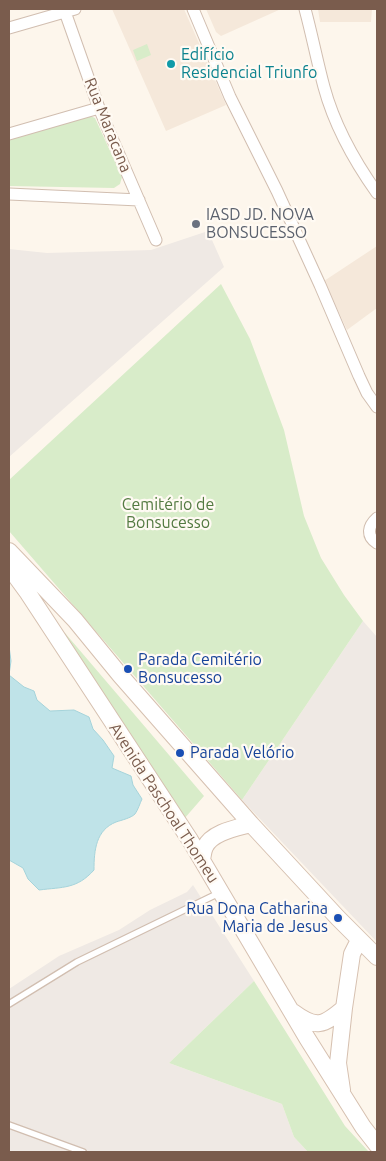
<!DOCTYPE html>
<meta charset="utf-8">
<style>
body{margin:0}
#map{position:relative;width:386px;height:1161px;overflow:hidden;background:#fdf6ec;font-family:Ubuntu,sans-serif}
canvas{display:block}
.frame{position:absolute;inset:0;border:10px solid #7a5c4d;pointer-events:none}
</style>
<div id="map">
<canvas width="386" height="1161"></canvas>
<div class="frame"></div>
</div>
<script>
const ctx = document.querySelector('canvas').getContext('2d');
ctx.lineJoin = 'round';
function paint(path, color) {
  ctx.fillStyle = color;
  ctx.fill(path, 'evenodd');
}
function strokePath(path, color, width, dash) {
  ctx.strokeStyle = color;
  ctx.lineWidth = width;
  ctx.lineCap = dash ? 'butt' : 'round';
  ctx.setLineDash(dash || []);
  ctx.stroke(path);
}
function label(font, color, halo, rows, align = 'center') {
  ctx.font = font + ' Ubuntu,sans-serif';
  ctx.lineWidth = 4.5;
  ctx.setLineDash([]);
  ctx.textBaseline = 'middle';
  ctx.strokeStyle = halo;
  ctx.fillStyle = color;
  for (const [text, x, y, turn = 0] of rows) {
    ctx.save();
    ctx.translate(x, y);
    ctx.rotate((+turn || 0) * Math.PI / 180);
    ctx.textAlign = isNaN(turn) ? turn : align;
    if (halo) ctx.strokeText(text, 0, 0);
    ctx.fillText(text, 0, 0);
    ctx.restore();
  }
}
paint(new Path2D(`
 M112,9H184L226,105L166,131Z
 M206,9H281L221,36L216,32Z
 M318,9H372L371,22H320Z
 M377,246V308L347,330L324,281Z`), '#f5e8da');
paint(new Path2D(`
 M208,231L224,267L9,457V249L47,253L151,250Z
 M363,621L377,637V942L242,800Z
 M193,885L254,981L169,1063L282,1104L294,1137L308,1152H9V989L59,956L119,930L150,910L187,892Z`), '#efe9e4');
paint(new Path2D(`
 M147,44L151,55L137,61L133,50Z
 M90,116L95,118L122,177L120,184L114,188L9,186V139Z
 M221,284L250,339L284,430L304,516L321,558L344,595L363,621L242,800L9,531V480Z
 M65,633L204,796L184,819L66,646Z
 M254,981L345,1126L369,1152H308L294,1137L282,1104L169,1063Z`), '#d8ecc9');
const water = new Path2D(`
 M9,646L11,661L9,675L24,687L34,691L37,700L50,711L74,710L89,717L93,729L103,740L114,756L112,768L131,776L133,785L142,799C140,803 138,810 135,814C131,818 122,820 116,822C96,830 94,850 94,870C77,889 63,887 39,890L28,879L23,868L9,860Z`);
paint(water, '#bfe3e8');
strokePath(water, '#a5d3da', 1);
const lane = new Path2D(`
 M9,1004L77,962L219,893
 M9,1125L83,1152`);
const street = new Path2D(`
 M64,9L99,108L156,240
 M193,9L230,97L277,191L320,285L359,376L367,393L377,407
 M305,9C312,35 317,61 324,87C334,124 355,162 377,193
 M9,28L75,9
 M9,134L99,108
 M9,194L139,200
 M377,518C368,526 366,536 377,543`);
const secondary = new Path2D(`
 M9,551L75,620L120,675L251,824L338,918L377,957
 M9,567L28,593L190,840L307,1038L363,1127L377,1145
 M202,859C203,856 203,851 205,847C212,832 237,828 251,824
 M293,1012C316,1029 323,1026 344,1008
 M342,1090L338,1063L344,1008L352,954L359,940`);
strokePath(lane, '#d1beb0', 8);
strokePath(street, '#d1beb0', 13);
strokePath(secondary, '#d6c0b0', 18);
strokePath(lane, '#fff', 5.5);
strokePath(street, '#fff', 11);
strokePath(secondary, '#fff', 16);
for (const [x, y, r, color] of [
 [171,64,5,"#0f9aa8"],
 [196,224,5,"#6b7280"],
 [128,669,5,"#1a4fb4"],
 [180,753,5,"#1a4fb4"],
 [338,918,5,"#1a4fb4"]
]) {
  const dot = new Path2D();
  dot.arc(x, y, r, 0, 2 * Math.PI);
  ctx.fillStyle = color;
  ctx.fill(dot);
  strokePath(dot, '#fffaf3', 2);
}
label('16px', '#0d838f', '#fffaf3', [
 ["Edifício",181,55],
 ["Residencial Triunfo",181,73]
], 'left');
label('16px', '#7a5c4d', '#fffaf3', [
 ["Rua Maracana",108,125,68],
 ["Avenida Paschoal Thomeu",164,803,57]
]);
label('16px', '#5b616d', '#fffaf3', [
 ["IASD JD. NOVA",206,215],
 ["BONSUCESSO",206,233]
], 'left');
label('16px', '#537a41', '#fffaf3', [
 ["Cemitério de",168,505],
 ["Bonsucesso",168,523]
]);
label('16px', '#164399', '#fffaf3', [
 ["Parada Cemitério",138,660],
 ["Bonsucesso",138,678],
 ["Parada Velório",190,753],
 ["Rua Dona Catharina",328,909,"right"],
 ["Maria de Jesus",328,927,"right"]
], 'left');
</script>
